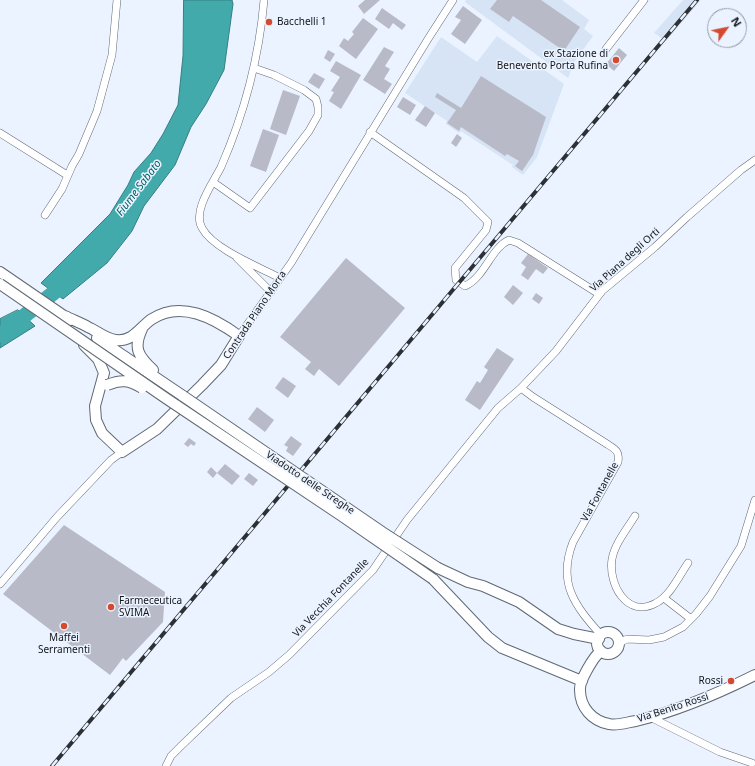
<!DOCTYPE html>
<style>
body{margin:0}
#map{position:relative;width:755px;height:766px;overflow:hidden;background:#eaf3ff;font-family:"Noto Sans",sans-serif}
canvas{display:block}
.north{position:absolute;left:707px;top:8px;width:40px;height:40px;box-sizing:border-box;background:#eaf3ff;border:1px solid #949ba3;border-radius:50%;rotate:57deg;font-size:11px;font-weight:700;line-height:16px;text-align:center;color:#13161a}
.north::after{content:'';display:block;margin:auto;width:14px;height:18px;background:#d54a2f;clip-path:polygon(50% 0,100% 100%,50% 72%,0 100%)}
</style>
<div id="map">
<canvas width="755" height="766"></canvas>
<div class="north">N</div>
</div>
<script>
const ctx = document.querySelector('canvas').getContext('2d');
ctx.lineJoin = 'round';
function paint(path, color) {
  ctx.fillStyle = color;
  ctx.fill(path, 'evenodd');
}
function strokePath(path, color, width, dash) {
  ctx.strokeStyle = color;
  ctx.lineWidth = width;
  ctx.lineCap = dash ? 'butt' : 'round';
  ctx.setLineDash(dash || []);
  ctx.stroke(path);
}
function label(font, color, halo, rows, align = 'center') {
  ctx.font = font + ' "Noto Sans",sans-serif';
  ctx.lineWidth = 3;
  ctx.setLineDash([]);
  ctx.textBaseline = 'middle';
  ctx.strokeStyle = halo;
  ctx.fillStyle = color;
  for (const [text, x, y, turn = 0] of rows) {
    ctx.save();
    ctx.translate(x, y);
    ctx.rotate((+turn || 0) * Math.PI / 180);
    ctx.textAlign = isNaN(turn) ? turn : align;
    if (halo) ctx.strokeText(text, 0, 0);
    ctx.fillText(text, 0, 0);
    ctx.restore();
  }
}
paint(new Path2D(`
 M466,0H562L589,20L584,29L593,36L575,61L568,78L465,2Z
 M683,0H701L666,41L654,33Z
 M497,36L564,84L537,157L523,175L512,167L513,165L461,131L459,133L446,124L447,121L405,93L441,37L477,62Z`), '#d6e4f5');
const water = new Path2D(`
 M184,0H232L233,4L224,70L206,104L191,127L175,165L144,206L132,231L107,263L63,299L41,283L110,214L128,185L134,172L151,153L163,134L178,105L183,56Z
 M18,310L35,326L0,348V319Z`);
paint(water, '#43aaac');
strokePath(water, '#357e80', 1);
strokePath(new Path2D(`
 M0,335L66,283L69,279`), '#43aaac', 15);
paint(new Path2D(`
 M365,0H380L364,14L358,6Z
 M497,0H541L580,27L564,51L513,16L509,22L490,9Z
 M463,6L482,20L465,44L451,34L461,20L455,17Z
 M382,8L406,25L402,30L393,23L389,29L375,19Z
 M363,18L378,29L356,59L339,46L344,38L348,41L354,34L352,32Z
 M384,47L394,52L385,66L390,69L384,79L392,84L385,94L363,80Z
 M619,48L627,55L614,71L606,64Z
 M328,50L335,54L330,62L324,58Z
 M336,61L361,75L341,109L329,101L334,92L331,91L340,77L330,71Z
 M314,73L325,79L319,89L308,82Z
 M481,76L546,117L533,155L522,171L515,166L519,161L507,154L505,156L461,127L459,131L447,123L456,110L435,97L437,93L461,108Z
 M283,90L300,96L286,135L270,129Z
 M403,97L416,105L410,115L397,107Z
 M425,106L435,113L426,127L415,120Z
 M263,129L279,135L266,172L250,166Z
 M457,134L462,138L456,147L451,143Z
 M528,254L548,268L543,274L536,269L528,280L521,275L526,267L521,263Z
 M346,258L405,308L339,386L319,369L314,376L305,369L311,362L280,337Z
 M513,285L523,293L513,305L504,297Z
 M536,293L543,298L539,304L532,299Z
 M497,348L514,359L480,410L465,400L477,381L480,383L488,370L484,367Z
 M283,377L296,386L288,398L275,388Z
 M257,407L274,420L265,432L248,419Z
 M291,436L302,444L293,456L286,451L288,447L284,445Z
 M189,438L196,443L194,446L191,444L188,447L184,444Z
 M225,464L240,476L232,485L217,473Z
 M211,467L217,473L213,478L207,472Z
 M249,473L258,480L253,486L244,479Z
 M64,525L165,592L163,622L126,661L123,658L110,675L3,594Z`), '#b9bac7');
const street = new Path2D(`
 M264,0C259,59 245,112 221,167C213,183 192,211 202,228C213,249 259,267 280,278
 M606,49L644,0
 M370,132L464,198L488,222L486,230L455,268L456,280L465,286C485,277 491,248 509,240L518,243L599,294
 M0,133L67,175
 M213,182L250,208L309,131L318,115V107L316,99L304,90L274,75L254,68
 M45,215L62,189L72,166L79,154L97,111L112,55L117,0
 M237,258L271,292
 M239,336L291,263L428,39L453,0
 M521,388L533,397L607,444C615,449 620,451 618,462L573,542C557,583 575,606 601,635
 M635,516C627,529 615,543 612,559C608,584 627,619 656,603C670,596 679,576 688,563
 M0,584L57,517L111,460L122,452
 M664,598L691,619
 M619,643L627,639L649,640L664,637L683,627L696,614L710,596L741,546L755,500
 M650,717L720,752L752,763
 M166,766L171,756L181,746L231,698L269,672L289,655L373,570L407,520L498,408L521,388L556,351L602,291L655,247L687,217L741,170L755,160`);
const secondary = new Path2D(`
 M0,272L70,320
 M65,316C73,320 81,323 88,327C97,331 106,339 116,340C133,342 140,327 152,319C181,300 214,318 239,336L221,365L202,385L157,429L122,452L102,433L96,420L95,406L104,373L98,359L84,345
 M142,329C133,348 138,356 153,370
 M97,338L183,396
 M438,568L468,582L483,586L519,602L558,629L574,634L599,639
 M433,579L488,637L502,648L582,681
 M597 643a11 11 0 1 1 22 0a11 11 0 1 1-22 0Z
 M601,651C594,656 579,681 580,690C580,707 592,721 609,724C617,726 628,722 636,721C677,711 717,694 755,675`);
strokePath(street, '#606972', 8);
strokePath(secondary, '#606972', 12);
strokePath(street, '#fff', 7);
strokePath(secondary, '#fff', 10);
const rail = new Path2D(`
 M52,766L697,0`);
strokePath(rail, '#2d3136', 4);
strokePath(rail, '#eaf3ff', 2.5, [8]);
const secondaryBridge = new Path2D(`
 M0,284L167,399L342,516L433,579
 M107,385C122,379 129,380 142,388
 M183,396L382,532L438,568`);
strokePath(secondaryBridge, '#606972', 12, []);
strokePath(secondaryBridge, '#fff', 10);
for (const [x, y, r, color] of [
 [269,22,4,"#d54a2f"],
 [616,60,4,"#d54a2f"],
 [111,607,4,"#d54a2f"],
 [64,626,4,"#d54a2f"],
 [731,681,4,"#d54a2f"]
]) {
  const dot = new Path2D();
  dot.arc(x, y, r, 0, 2 * Math.PI);
  ctx.fillStyle = color;
  ctx.fill(dot);
  strokePath(dot, '#eaf3ff', 1.5);
}
label('10px', '#13161a', '#eaf3ff', [
 ["Bacchelli 1",277,22],
 ["ex Stazione di",608,54,"right"],
 ["Benevento Porta Rufina",608,66,"right"],
 ["Farmeceutica",119,601],
 ["SVIMA",119,613],
 ["Maffei",64,638,"center"],
 ["Serramenti",64,650,"center"],
 ["Rossi",723,681,"right"]
], 'left');
label('10px', '#13161a', '#eaf3ff', [
 ["Via Piana degli Orti",625,260,-42],
 ["Contrada Piano Morra",255,315,-56],
 ["Viadotto delle Streghe",310,483,34],
 ["Via Fontanelle",600,492,-61],
 ["Via Vecchia Fontanelle",331,598,-46],
 ["Via Benito Rossi",673,708,-18]
]);
label('italic 11px', '#036061', '#eaf3ff', [
 ["Fiume Sabato",139,188,-53]
]);
</script>
